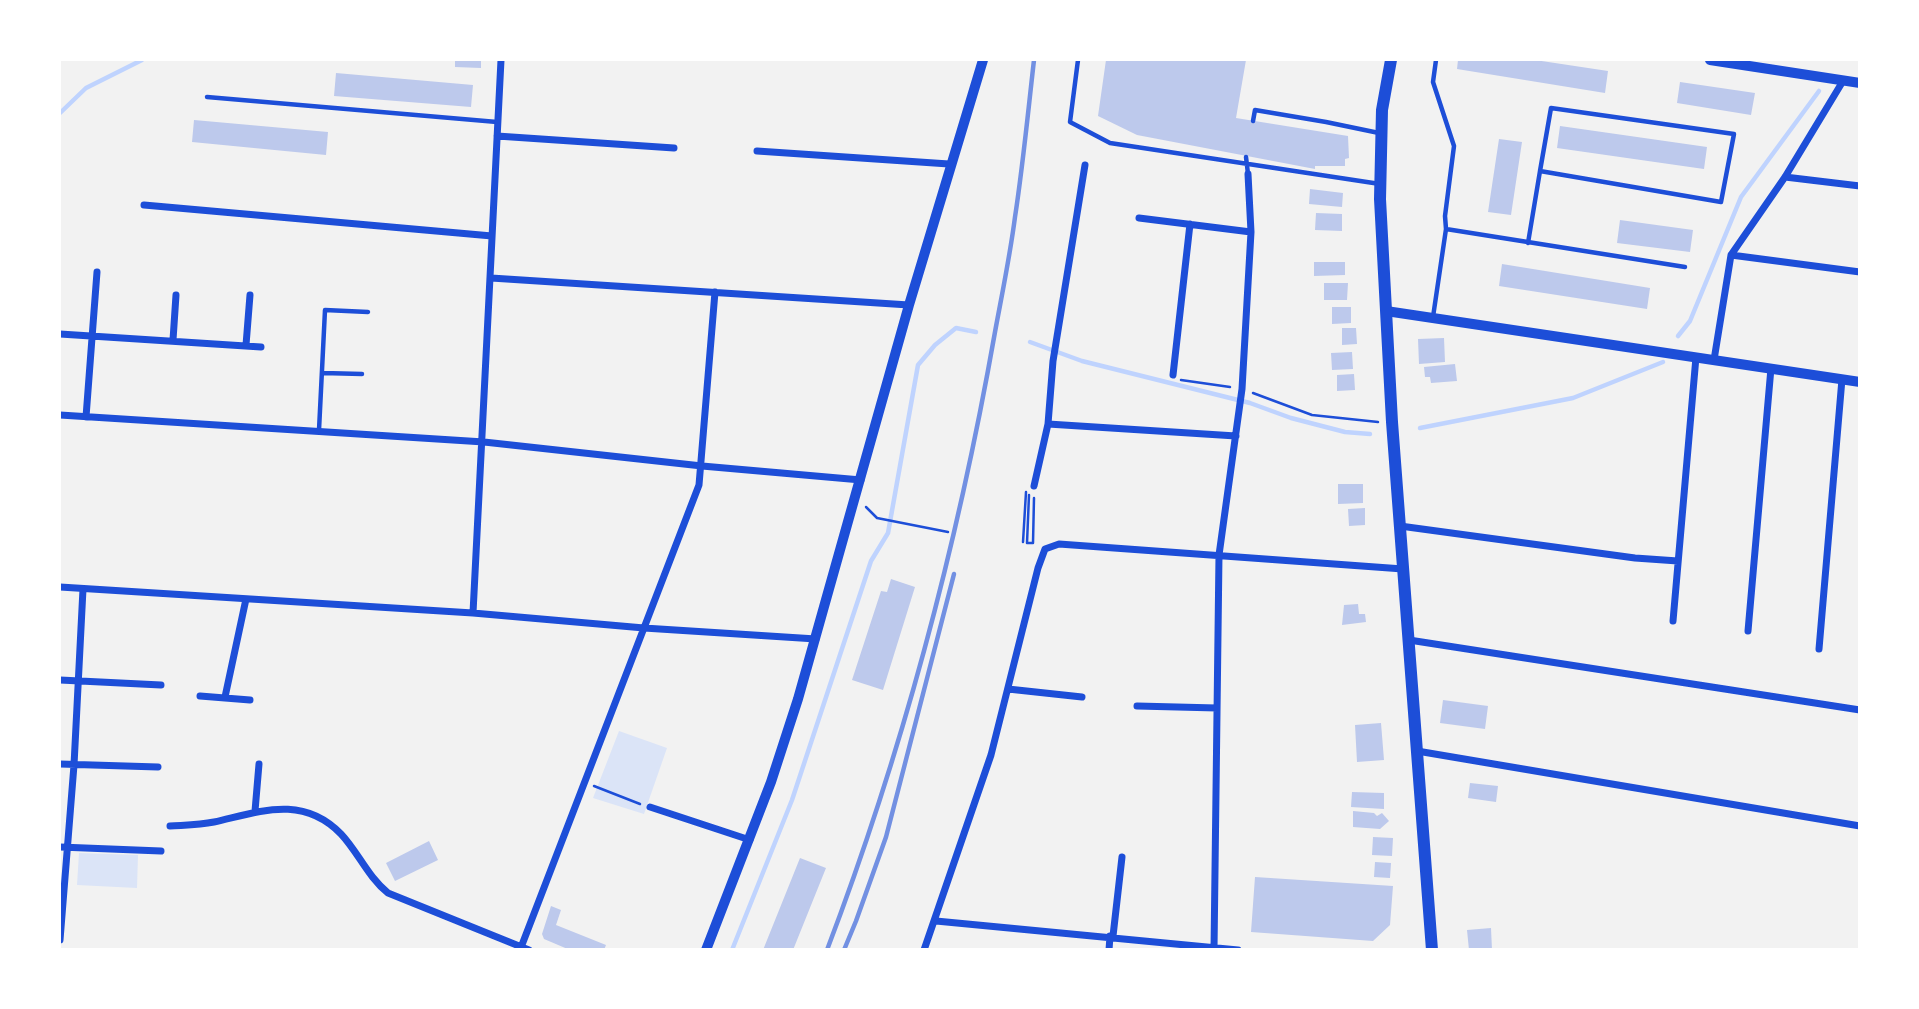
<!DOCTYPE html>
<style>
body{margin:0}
#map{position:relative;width:1919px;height:1009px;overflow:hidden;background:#f2f2f2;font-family:Jost,sans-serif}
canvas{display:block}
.frame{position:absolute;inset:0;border:61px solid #fff;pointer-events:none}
</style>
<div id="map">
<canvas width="1919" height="1009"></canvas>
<div class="frame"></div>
</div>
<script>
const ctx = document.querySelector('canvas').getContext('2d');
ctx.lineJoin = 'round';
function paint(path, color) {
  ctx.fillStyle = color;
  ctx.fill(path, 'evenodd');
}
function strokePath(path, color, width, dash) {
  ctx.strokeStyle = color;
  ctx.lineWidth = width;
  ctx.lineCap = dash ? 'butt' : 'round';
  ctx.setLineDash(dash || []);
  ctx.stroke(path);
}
paint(new Path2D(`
 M619,731L667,748L644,814L593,798Z
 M79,853L138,855L137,888L77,885Z`), '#dbe4f7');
strokePath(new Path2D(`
 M60,113L86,88L142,60
 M1678,336L1690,321L1741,197L1819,91
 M1030,342L1082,361L1250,403L1291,418L1345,432L1370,434
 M1420,428L1573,398L1663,362
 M732,950L792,800L871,561L888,533L918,365L935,345L956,328L976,332`), '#bfd3fe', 4.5);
paint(new Path2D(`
 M455,60H481V68L455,67Z
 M1106,60H1246L1236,118L1348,136L1349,158L1345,159V166H1315V169L1137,135L1098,116Z
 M1458,60H1535L1608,71L1605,93L1457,69Z
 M336,73L473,85L471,107L334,96Z
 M1680,82L1755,93L1751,115L1677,103Z
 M194,120L328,132L326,155L192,142Z
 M1560,126L1707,147L1704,169L1557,148Z
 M1499,139L1522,142L1511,215L1488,212Z
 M1310,189L1343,193L1342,207L1309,204Z
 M1316,213L1342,214V231L1315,230Z
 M1620,220L1693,230L1690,252L1617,243Z
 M1314,262H1345V275L1314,276Z
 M1502,264L1650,288L1647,309L1499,286Z
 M1324,283H1348L1347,300H1324Z
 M1332,307H1351V323L1332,324Z
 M1342,328H1356L1357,344L1342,345Z
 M1444,338L1445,362L1419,364L1418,339Z
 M1352,352L1353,369L1332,370L1331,353Z
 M1455,364L1457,381L1431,383L1430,377H1425L1424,367Z
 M1354,374L1355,390L1337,391V375Z
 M1338,484H1363V503L1338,504Z
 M1365,508V525L1349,526L1348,509Z
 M891,579L915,587L883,690L852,680L881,591L887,592Z
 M1358,604L1359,614H1365L1366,622L1342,625L1344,605Z
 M1443,700L1488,706L1485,729L1440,723Z
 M1381,723L1384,760L1357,762L1355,725Z
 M1470,783L1498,786L1496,802L1468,798Z
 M1352,792L1384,793V809L1351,807Z
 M1353,811L1374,813L1377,816L1382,813L1389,821L1380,829L1353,827Z
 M1373,837L1393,838L1392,856L1372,855Z
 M429,841L438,860L395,881L386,863Z
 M800,858L826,868L793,950H763Z
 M1375,862L1391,863L1390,878L1374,877Z
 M1255,877L1393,886L1390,925L1373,941L1251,932Z
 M551,906L561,910L556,925L606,945L604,950H570L544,939L542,934Z
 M1491,928L1492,950H1469L1467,930Z`), '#bdc9ec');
strokePath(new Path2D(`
 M1181,380L1230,387
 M1253,393L1312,415L1378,422
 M1029,495L1027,543H1032
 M866,507L877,518L948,532
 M1023,542L1026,492
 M1033,543L1034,498
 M594,786L640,804`), '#1d4ed8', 2.5);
strokePath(new Path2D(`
 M1078,60L1070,122L1110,143L1380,184
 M207,97L497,122
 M1253,121L1255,110L1326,122L1379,133
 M1246,157L1248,174
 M1446,229L1685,267
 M1528,243L1540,171L1721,202L1734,134L1551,108L1540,171
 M1433,317L1446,229L1445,216L1454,146L1433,82L1436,60
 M323,373L362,374
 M319,430L325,310L368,312`), '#1d4ed8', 4.5);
strokePath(new Path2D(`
 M497,136L674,148
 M757,151L949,164
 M1785,177L1860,186
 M144,205L492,236
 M1139,218L1251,232
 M1731,255L1860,272
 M491,278L909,305
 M60,334L261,347
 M173,340L176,295
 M246,345L250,295
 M1714,360L1731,255L1785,177L1843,81
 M1173,375L1190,224
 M60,415L484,442L702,466L861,480
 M86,417L97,272
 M1048,424L1236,436
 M1034,486L1048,424L1053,361L1085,165
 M1400,526L1635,558L1678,561
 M60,587L473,613L644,628L816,639
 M473,613L501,60
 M1673,621L1696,357
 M1748,631L1771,368
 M1409,640L1860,710
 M1819,649L1842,379
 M60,680L161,685
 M1008,689L1082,697
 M200,696L250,700
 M225,697L246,599
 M1137,706L1217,708
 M1417,751L1860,826
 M60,764L158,767
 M650,807L750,840
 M255,811L259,764
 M170,826C185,825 199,825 214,822C259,812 302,794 341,834C358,852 368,877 388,893L529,950
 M60,847L161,851
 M936,921L1238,950
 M1113,936L1122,857
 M60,940L74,765L83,589
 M520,950L699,485L715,292
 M924,950L991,755L1038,568L1045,549L1059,544L1403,569
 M1109,950L1110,936
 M1214,950L1219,555L1242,389L1251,232L1248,174`), '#1d4ed8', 7);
strokePath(new Path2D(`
 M1710,60L1860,83`), '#1d4ed8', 10);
strokePath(new Path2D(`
 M1386,311L1860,382
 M706,950L771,782L798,699L909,305L983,60`), '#1d4ed8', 10);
strokePath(new Path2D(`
 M1391,60L1382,110L1380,199L1392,422L1432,950`), '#1d4ed8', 12);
strokePath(new Path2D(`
 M827,950C903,750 958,542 995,332C1002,294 1010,256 1015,217C1023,165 1028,112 1034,60
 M844,950L856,921L886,837L954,574`), '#7290e2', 4.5);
</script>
